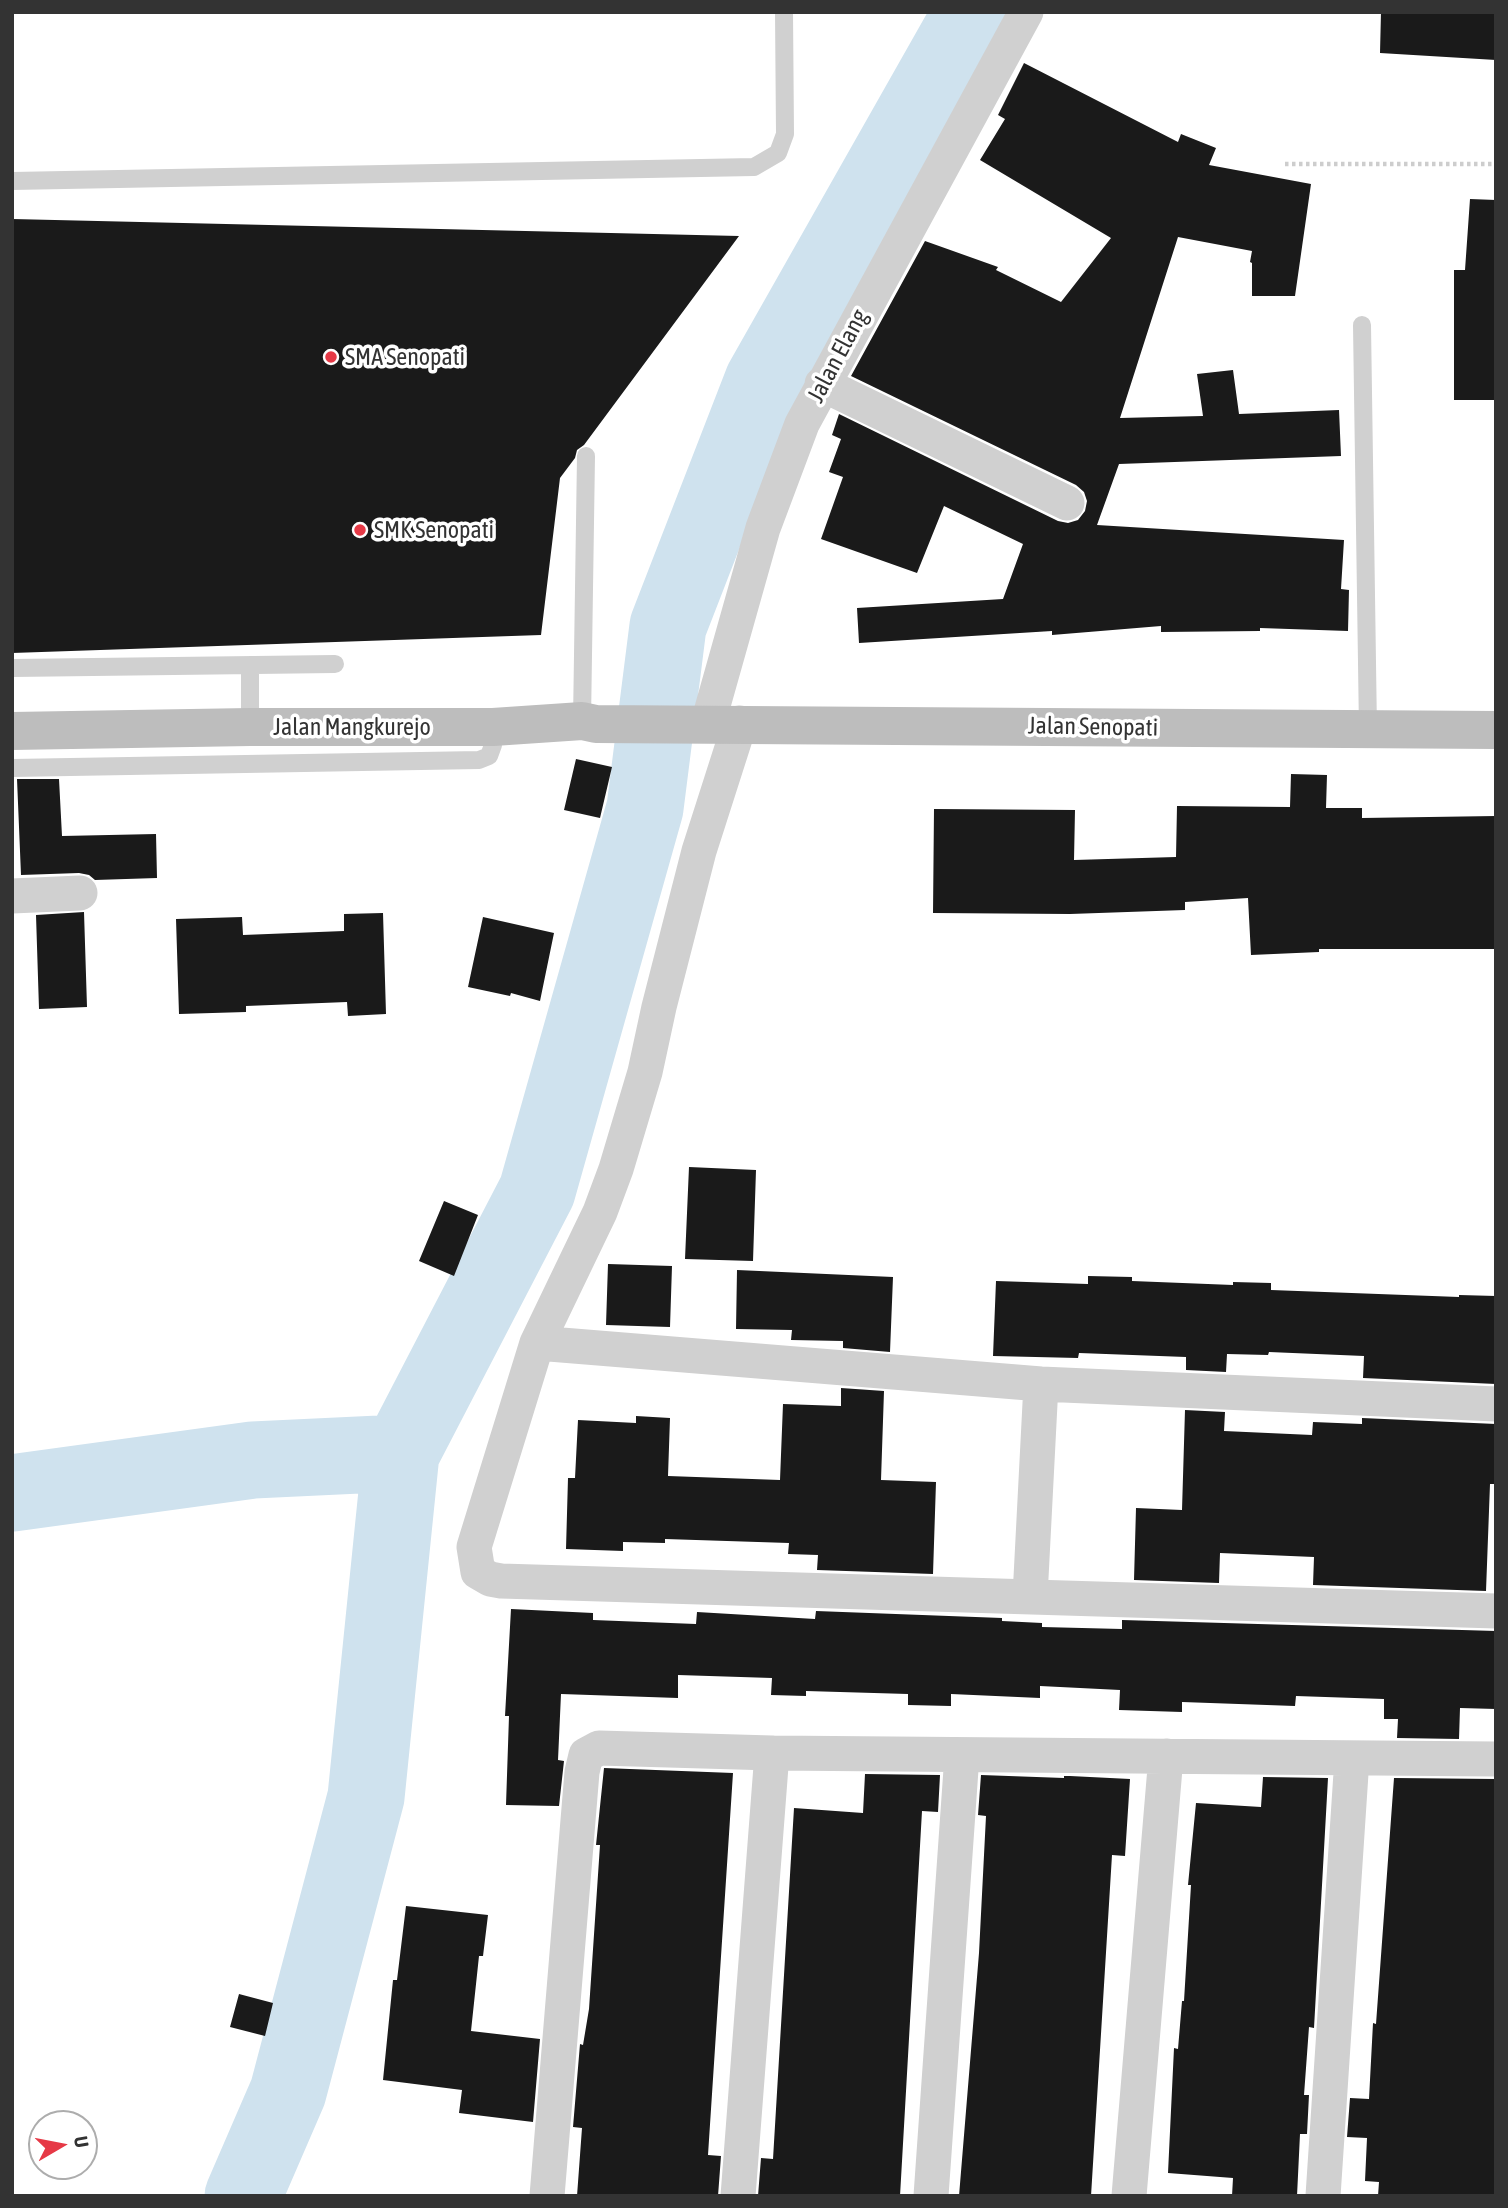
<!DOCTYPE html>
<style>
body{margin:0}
#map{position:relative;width:1508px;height:2208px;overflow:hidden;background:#fff;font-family:"Asap Condensed",sans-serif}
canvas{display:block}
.frame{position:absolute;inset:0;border:14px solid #333;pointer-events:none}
.north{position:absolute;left:28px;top:2110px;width:70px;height:70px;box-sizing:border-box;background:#fff;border:2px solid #adadad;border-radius:50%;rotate:80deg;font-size:19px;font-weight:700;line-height:28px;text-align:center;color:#333}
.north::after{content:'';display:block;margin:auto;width:24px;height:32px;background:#e63946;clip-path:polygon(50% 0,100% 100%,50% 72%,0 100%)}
</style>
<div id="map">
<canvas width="1508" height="2208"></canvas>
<div class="frame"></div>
<div class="north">U</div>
</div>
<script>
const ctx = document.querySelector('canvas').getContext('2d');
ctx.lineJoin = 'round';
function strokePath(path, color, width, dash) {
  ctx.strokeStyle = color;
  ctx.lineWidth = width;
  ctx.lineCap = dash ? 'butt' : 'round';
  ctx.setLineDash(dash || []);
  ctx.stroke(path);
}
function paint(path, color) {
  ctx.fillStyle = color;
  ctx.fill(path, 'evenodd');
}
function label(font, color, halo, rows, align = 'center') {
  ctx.font = font + ' "Asap Condensed",sans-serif';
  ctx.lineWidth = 7;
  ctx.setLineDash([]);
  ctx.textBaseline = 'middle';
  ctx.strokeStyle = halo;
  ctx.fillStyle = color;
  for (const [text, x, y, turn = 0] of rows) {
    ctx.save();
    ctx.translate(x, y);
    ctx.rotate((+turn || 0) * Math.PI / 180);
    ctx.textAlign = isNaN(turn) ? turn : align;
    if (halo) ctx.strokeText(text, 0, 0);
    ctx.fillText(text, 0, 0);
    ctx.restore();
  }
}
strokePath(new Path2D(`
 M12,1493L253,1460L401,1453
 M243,2196L288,2092L366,1797L401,1453L537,1191L645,808L668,626L763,381L972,12`), '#cfe2ee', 77);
paint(new Path2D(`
 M1381,12H1496V60L1380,53Z
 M1024,63L1178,142L1181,134L1216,148L1209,165L1311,184L1295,296H1252V263L1250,262L1252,251L1178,237L1120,418L1203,416L1197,374L1233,370L1239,414L1339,410L1341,456L1119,464L1097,525L1344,540L1341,589L1349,590L1348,631L1260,628V631L1161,632V626L1052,635V631L859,643L857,608L1003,599L1023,544L944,506L917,573L821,539L843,477L829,472L841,439L832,435L839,414L1058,521L1068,523L1078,520L1085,511L1087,501L1084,492L1076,485L851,376L925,241L998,267L996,270L1061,302L1111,238L980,160L1005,119L998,115Z
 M1470,199L1496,200V400H1454V270H1465Z
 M12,219L739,236L584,445L577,450L575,458L560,478L541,635L12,653Z
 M576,759L612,767L600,818L564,810Z
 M1291,774L1327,775L1326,808H1362V818L1496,816V949H1319V952L1251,955L1248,898L1185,902V910L1070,914L933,913L934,809L1075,810L1074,860L1176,857L1177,806L1290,807Z
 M17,779H59L62,836L156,834L157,878L95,880L89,875L79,873L21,875Z
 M84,912L87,1007L39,1009L36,915Z
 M383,913L386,1014L348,1016L347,1002L246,1006V1012L179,1014L176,919L242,917L243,935L344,931V914Z
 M483,917L554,933L540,1001L511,993L510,996L468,987Z
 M689,1167L756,1170L753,1261L685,1259Z
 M444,1201L478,1215L454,1276L419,1261Z
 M608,1264L672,1266L670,1327L606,1325Z
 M737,1270L893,1277L890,1352L843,1348V1341L791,1340L792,1330L736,1329Z
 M1088,1276L1132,1277V1281L1233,1285V1282L1271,1283V1290L1459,1297V1295L1496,1296V1384L1363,1378L1364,1356L1269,1352L1268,1355L1227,1354L1226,1372L1186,1370V1357L1079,1353L1078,1358L993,1356L996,1281L1088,1284Z
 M841,1388L884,1391L881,1480L936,1482L933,1574L817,1570L818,1555L788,1554L789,1543L665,1539V1543L623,1542V1551L566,1549L568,1478H575L578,1420L636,1423V1416L670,1418L668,1476L780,1480L783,1404L841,1406Z
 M1185,1410L1225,1412L1224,1431L1312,1435L1313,1422L1362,1424V1418L1496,1424L1494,1484H1490L1486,1591L1313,1585L1314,1557L1220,1553L1219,1583L1134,1580L1136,1508L1182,1510Z
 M511,1609L593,1613V1620L696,1624L697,1612L815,1619L816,1611L1002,1618V1621L1042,1623V1627L1122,1629V1620L1496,1631V1709L1460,1708L1459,1739L1397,1738L1398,1719H1384V1699L1296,1696L1295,1706L1182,1702V1712L1119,1710L1120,1690L1040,1686V1698L951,1694V1706L908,1705V1694L806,1691V1696L771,1695L772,1678L678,1675V1698L561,1694L558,1760L564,1761L559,1806L506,1805L509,1716H505Z
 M604,1768L733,1773L708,2155L721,2156L718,2196H577L582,2128L573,2127L580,2044L583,2045L589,2009L600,1845H596Z
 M865,1774L940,1775L938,1812L922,1811L900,2196H758L761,2158L773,2159L794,1808L863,1813Z
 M981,1775L1064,1778V1776H1070L1130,1779L1125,1856L1112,1855L1091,2196H959L979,1953L986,1816L978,1815Z
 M1263,1777L1328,1778L1314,2028L1309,2027L1304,2095H1309L1307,2134H1300L1297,2196H1232L1233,2178L1168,2173L1174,2048L1178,2049L1182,2001H1184L1191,1885H1188L1196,1803L1261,1807Z
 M1394,1778L1496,1779V2196H1378L1379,2182L1365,2181L1367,2138L1347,2137L1350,2098L1369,2099L1373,2023L1376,2024Z
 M406,1906L488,1915L483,1956H479L471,2031L540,2039L533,2122L459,2113L462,2090L383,2080L393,1980H397Z
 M239,1994L273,2003L265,2036L230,2027Z`), '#1a1a1a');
strokePath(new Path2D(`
 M1285,164H1496`), '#cdcdcd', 4.5, [3.5, 3.5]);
strokePath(new Path2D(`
 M12,181L754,167L778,153L785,134L784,12
 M1362,325L1368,730
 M250,665V727
 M12,668L335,664
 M582,721L586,456
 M12,768L479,760L489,756L493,745V727`), '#d0d0d0', 18);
strokePath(new Path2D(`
 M822,384L1067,503
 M708,723L763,528L802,424L1026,12
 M740,723L699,851L659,1007L645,1072L616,1169L600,1212L537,1343L474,1547L478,1572L490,1579L501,1581L1496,1611
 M12,896L80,893
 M537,1343L1041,1384L1496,1404
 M1030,1597L1041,1384
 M547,2196L582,1772L586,1755L599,1748L772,1753L1496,1759
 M738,2196L772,1753
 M931,2196L962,1755
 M1129,2196L1166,1756
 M1323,2196L1352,1758`), '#d0d0d0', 35);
strokePath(new Path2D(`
 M12,731L250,727H493L582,721L596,724L1496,730`), '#bdbdbd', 38);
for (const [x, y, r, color] of [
 [331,357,7,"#e63946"],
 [360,530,7,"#e63946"]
]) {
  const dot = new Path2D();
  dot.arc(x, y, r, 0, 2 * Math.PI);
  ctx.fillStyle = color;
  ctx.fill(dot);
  strokePath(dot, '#fff', 2.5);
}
label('24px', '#333', '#fff', [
 ["Jalan Elang",838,356,-62],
 ["Jalan Mangkurejo",352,727],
 ["Jalan Senopati",1093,727,1]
]);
label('24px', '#333', '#fff', [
 ["SMA Senopati",345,357],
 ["SMK Senopati",374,530]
], 'left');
</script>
